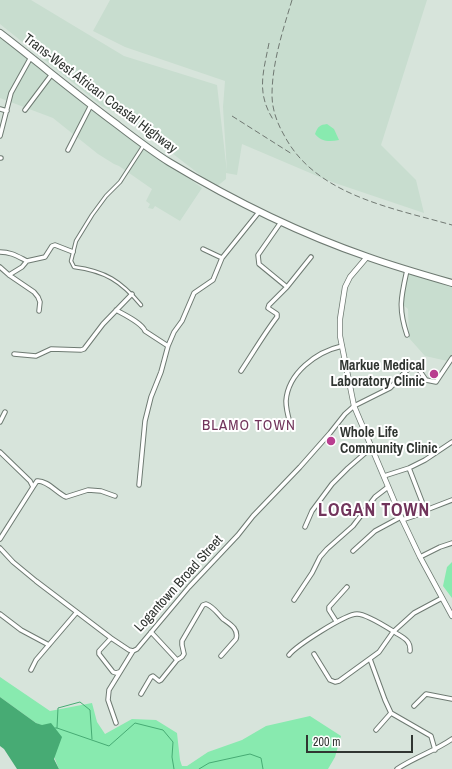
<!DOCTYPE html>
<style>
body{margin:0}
#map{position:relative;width:452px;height:769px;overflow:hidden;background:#d7e4db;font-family:"Archivo Narrow",sans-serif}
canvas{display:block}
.scale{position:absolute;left:306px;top:735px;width:107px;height:18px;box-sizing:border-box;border:2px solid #303531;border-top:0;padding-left:5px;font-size:12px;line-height:14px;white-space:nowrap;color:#303531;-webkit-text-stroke:3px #fff;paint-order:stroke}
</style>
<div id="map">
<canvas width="452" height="769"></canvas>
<div class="scale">200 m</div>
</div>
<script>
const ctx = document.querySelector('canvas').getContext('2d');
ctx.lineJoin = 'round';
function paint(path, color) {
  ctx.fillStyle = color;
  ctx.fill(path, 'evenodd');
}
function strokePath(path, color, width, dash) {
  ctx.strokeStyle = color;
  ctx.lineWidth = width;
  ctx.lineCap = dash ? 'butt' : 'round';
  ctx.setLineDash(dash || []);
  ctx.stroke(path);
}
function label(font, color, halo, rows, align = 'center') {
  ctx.font = font + ' "Archivo Narrow",sans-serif';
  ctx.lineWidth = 4;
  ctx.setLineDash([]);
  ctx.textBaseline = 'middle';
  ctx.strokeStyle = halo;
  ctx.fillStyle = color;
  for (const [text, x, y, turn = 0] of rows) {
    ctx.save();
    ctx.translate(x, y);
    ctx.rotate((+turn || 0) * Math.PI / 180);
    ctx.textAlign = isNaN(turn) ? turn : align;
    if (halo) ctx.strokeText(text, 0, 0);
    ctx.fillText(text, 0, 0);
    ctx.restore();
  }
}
paint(new Path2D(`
 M0,0H31L124,56L217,85L227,172L223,107L225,81L125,47L93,31L110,0H427L381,145L416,180L424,213L329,181L242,144L237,175L226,173V179L216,187L125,117L102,106L0,24Z
 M0,37L93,109L202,188L180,221L155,206L153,209L148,208L150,204L146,201L152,189L119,166L114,164L98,154L53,118L0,98Z
 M407,271L452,283V362L425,356L409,338L408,309L402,304Z`), '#c8ddcf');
paint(new Path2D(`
 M327,124L334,129L339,140C330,142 321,142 315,134C318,126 320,125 327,124Z
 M452,562V598L443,586L447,567Z
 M0,677L50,711L92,703L97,722L105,734L132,719L156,720L177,733L180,760L182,766H187L208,752L242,740L266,726L310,716L341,736L335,757L328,769H59L41,725L36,723L0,697Z`), '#88eaaf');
paint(new Path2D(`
 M0,697L36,723L42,725L51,723L62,737L54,759L59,769H17L4,749L0,746Z`), '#47ab74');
strokePath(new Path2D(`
 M55,728H57L109,746L135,723L163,730L173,742L172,757L174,769
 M57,728L58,708L80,702L90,710L92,739
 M199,769L209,763L250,754L261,758L263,769`), '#47ab74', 1);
const pedestrian = new Path2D(`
 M141,305C121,281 105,271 74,267L71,261L76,241L92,215L106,196L120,182L144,145`);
const minor = new Path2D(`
 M0,109L7,111
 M25,110L52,74
 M0,136L11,93L31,57
 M68,150L91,105
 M0,158H1
 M281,222L258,255L259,264L287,287
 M203,249L222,258
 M0,252C11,252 17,256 27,261
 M0,267L9,275L34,292L38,297L40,302L39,311
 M407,270C401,297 398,308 407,335
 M9,275L22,267L27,261L45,257L52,246L55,245L73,252
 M116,310C125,315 142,323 145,331L168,346
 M14,354L36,356L51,349L81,350L84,349L103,324L132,294
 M241,371C253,353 264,334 277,317V314L268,308L269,305L287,287L311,257
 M0,422L5,412
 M290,423C288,416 286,408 286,401C288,373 316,352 342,346
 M0,452L30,481L33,487L0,539
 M384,476L409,468L425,460L452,442
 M139,485L145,421L151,397L161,372L168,346L174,332L182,321L194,293L213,280L222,258L259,212
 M33,487L37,481C47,480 57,493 66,497L88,490L101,491L115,496
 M426,510L452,500
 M402,520L426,512L409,468
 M305,527L312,511L332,484L348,468L371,448
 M0,548L13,562L36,581L111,638L129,650L133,651L137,649L189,587L238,535L253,516L300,467L330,433L345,414L354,406L390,388L413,364H415L426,380L436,382L452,358
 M353,551L375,531L401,517
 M420,557L440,547L452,543
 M294,600L312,573L320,557L327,549L353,526L375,497L388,487
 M0,614L21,630L49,645
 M336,621L329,610V607L347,587
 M111,638L99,651V654L113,672L116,673L119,672
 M314,654L330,680L335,682L339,681L379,652L393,632L414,613L442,598
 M289,655C296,646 345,614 357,614C367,614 388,628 396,633C404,638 411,641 410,651
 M370,659L385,700L391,713L376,730
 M177,660L182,657L184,654L182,645V641L203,605L206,604C214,607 217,613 223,619C230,624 239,629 236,639L221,656
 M31,670L36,660L77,612
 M141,694L151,677L153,676L159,681L161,680L177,660L151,632
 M414,706L426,694L452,699
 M391,713L431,736L435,750
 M116,723L108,700L109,690L133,651
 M397,769C415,757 435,751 452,739`);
const tertiary = new Path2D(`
 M367,257L350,277L345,287L340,319V336L354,406L401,517L420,557L452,616`);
const trunk = new Path2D(`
 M0,33C39,63 76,94 115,123C132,136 150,150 169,162C232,200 298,233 368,257C396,267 424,275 452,283`);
strokePath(pedestrian, '#6e7a72', 4.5);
strokePath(minor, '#6e7a72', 5.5);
strokePath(tertiary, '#6e7a72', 6);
strokePath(trunk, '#6e7a72', 8);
strokePath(pedestrian, '#fff', 2.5);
strokePath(minor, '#fff', 3.5);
strokePath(tertiary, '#fff', 4.5);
strokePath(trunk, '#fff', 6);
strokePath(new Path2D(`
 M292,0C283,30 272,63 272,95C272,109 277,123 284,135C315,195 392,208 452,225
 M269,43C263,74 256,93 274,121
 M232,116L292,154`), '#707872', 1, [6, 3]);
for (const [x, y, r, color] of [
 [434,374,5,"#b93e90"],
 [331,441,5,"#b93e90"]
]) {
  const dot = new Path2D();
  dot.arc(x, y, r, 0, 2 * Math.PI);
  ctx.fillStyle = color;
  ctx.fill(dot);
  strokePath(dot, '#fff', 1.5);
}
label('14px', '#303531', '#fff', [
 ["Trans-West African Coastal Highway",100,94,37],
 ["Logantown Broad Street",179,584,-48]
]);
label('bold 14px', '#303531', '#fff', [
 ["Markue Medical",425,366],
 ["Laboratory Clinic",425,382],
 ["Whole Life",340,433,"left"],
 ["Community Clinic",340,449,"left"]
], 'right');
ctx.letterSpacing = '1px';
label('15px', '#71345b', '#fff', [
 ["BLAMO TOWN",249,426]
]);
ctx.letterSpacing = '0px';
ctx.letterSpacing = '1px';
label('bold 18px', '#71345b', '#fff', [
 ["LOGAN TOWN",374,511]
]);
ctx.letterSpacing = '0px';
</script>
